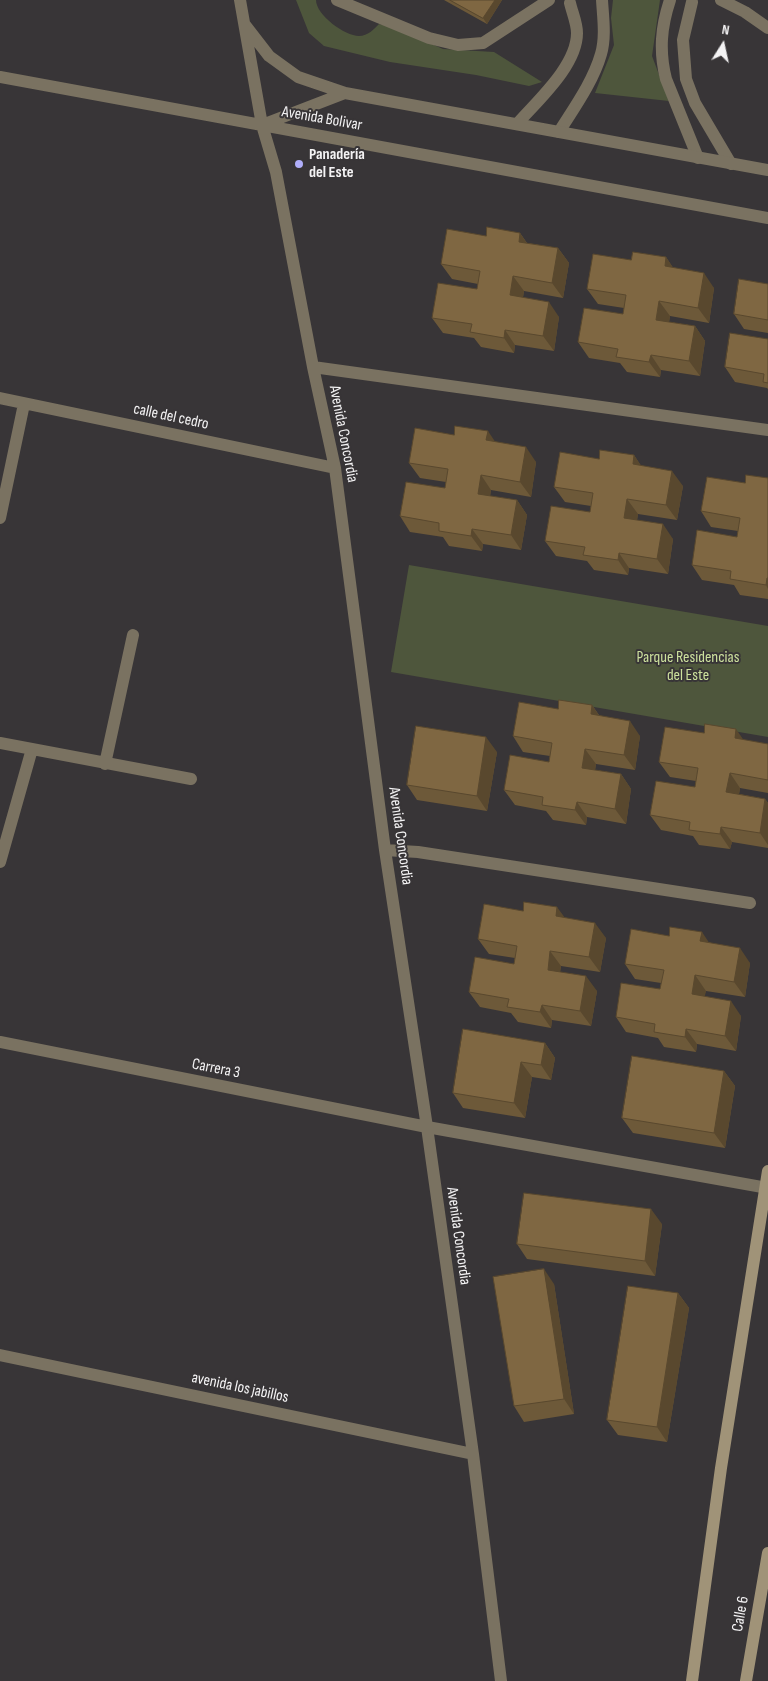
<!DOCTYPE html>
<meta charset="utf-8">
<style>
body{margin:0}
#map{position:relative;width:768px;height:1681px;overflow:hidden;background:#383537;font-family:"Sofia Sans Condensed",sans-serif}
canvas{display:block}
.north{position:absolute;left:698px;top:20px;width:50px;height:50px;-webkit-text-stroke:4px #383537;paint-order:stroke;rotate:10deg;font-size:14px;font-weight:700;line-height:20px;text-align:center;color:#f4f3f4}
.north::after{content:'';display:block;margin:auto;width:18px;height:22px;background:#f4f3f4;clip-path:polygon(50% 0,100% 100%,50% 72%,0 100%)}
</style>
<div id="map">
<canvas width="768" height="1681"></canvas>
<div class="north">N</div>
</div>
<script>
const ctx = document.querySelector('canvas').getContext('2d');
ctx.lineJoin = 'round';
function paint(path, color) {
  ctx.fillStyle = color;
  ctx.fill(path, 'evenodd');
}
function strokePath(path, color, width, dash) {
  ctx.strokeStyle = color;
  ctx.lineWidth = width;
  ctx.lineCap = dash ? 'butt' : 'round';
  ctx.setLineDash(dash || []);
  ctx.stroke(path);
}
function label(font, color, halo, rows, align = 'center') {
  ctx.font = font + ' "Sofia Sans Condensed",sans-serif';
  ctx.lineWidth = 4;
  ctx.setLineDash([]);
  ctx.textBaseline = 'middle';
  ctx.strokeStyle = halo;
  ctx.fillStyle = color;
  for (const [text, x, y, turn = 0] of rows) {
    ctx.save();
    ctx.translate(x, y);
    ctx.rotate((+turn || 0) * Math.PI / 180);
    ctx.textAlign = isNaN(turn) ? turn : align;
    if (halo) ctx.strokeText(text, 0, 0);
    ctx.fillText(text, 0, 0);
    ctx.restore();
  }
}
paint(new Path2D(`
 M296,0H316C316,15 345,36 359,36C368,36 374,29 379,24L393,27L443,49L494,52L542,82L529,86L476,75L390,62L324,46L309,33Z
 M613,0H660L652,56L669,101L595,93L614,45L611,18Z
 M409,565L768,626V737L391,672Z`), '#4e563c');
strokePath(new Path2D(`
 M337,0L429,38L458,45L483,43L549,0
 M670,0C661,27 659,51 666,79L698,158
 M721,0L745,12L768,28
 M692,2L683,40L686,79L695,103L731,164
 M517,124C537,101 577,66 577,33C577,23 572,12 570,3
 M559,132C574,108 593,82 601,54C606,37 603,17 602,0`), '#7a7261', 12);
strokePath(new Path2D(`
 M240,0L262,125L276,172L313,367L335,468L385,850L427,1127L473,1454L501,1681
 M245,25L269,56L298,77L345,93L768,170
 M0,77L768,218
 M262,125L345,93
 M313,367L768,430
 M0,398L335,468
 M0,518L24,404
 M0,743L191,779
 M105,764L133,635
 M385,850L418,852L750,903
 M0,862L32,749
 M0,1042L427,1127L768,1188
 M0,1355L473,1454`), '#7a7261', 12);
strokePath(new Path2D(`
 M692,1681L721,1468L768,1171
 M746,1681L768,1553`), '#a09378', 12);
paint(new Path2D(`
 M444,0H502L487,24Z
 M520,233L527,243L558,248L569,263L563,298L524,291L523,297L559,317L554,351L515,345L514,353L481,347L474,338L443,333L432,318L477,289L478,284L452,279L441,264L486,236Z
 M666,257L673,268L714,288L709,323L670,316L669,322L695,326L705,341L700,376L661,370L660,377L627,372L620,363L589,358L578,342L623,314L624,308L598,304L587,289L631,260Z
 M768,284V333L744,329L734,314Z
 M768,339V389L767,388L735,382L725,367Z
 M495,442L536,462L531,497L491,490L490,496L517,500L527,515L521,550L483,544L482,551L449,546L443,537L410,532L400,516L445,488L446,482L420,478L409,463Z
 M634,455L641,466L683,486L677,520L638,514L637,520L673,539L668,574L629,568L628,575L594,570L587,561L556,556L545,541L590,512L591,506L565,502L554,487L599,459Z
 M768,478V599L740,595L734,585L702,580L692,565L737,537L738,531L711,527L701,511L745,483Z
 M592,705L599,715L640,736L635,770L596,764L595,770L621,774L631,789L626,824L587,817L586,825L553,820L546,811L515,805L504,790L549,762L550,756L523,752L513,736L558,709Z
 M744,740L768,744V793L740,788L739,794L765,799L768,803V848L732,842L730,849L699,845L693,836L661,830L650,815L695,787L696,781L670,777L659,762Z
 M497,752L487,811L417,800L407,785Z
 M564,918L606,938L600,972L561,966L560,972L597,991L591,1026L552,1020L551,1028L518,1022L511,1013L480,1007L469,992L514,964L515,958L489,954L478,939Z
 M709,942L750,963L745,997L706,991L704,996L741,1016L736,1051L697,1044L696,1052L664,1047L658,1038L626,1032L616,1017L660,989L661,983L635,979L625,964Z
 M545,1043L555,1058L551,1080L532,1077L525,1118L463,1108L453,1093Z
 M724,1071L735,1086L725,1148L633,1133L622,1118Z
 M662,1224L655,1276L527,1259L517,1244Z
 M554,1284L574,1414L524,1422L514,1406Z
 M678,1293L689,1308L667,1442L618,1435L607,1420Z`), '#6d5939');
paint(new Path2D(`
 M495,0H502L487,24L483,18Z
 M520,233L530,248L519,242Z
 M558,248L569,263L563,298L552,283Z
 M666,257L676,272L665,266Z
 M704,273L714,288L709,323L698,308Z
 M513,276L524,291L521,310L510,295Z
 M659,301L670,316L667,335L656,320Z
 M549,302L559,317L554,351L543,336Z
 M695,326L705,341L700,376L689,361Z
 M505,330L515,345L514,353L504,338Z
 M651,355L661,370L660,377L649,362Z
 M488,431L498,446L486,440Z
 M526,447L536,462L531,497L520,482Z
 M634,455L644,470L633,464Z
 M672,471L683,486L677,520L666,505Z
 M481,475L491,490L488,509L478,494Z
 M627,499L638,514L635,533L624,518Z
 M517,500L527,515L521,550L511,535Z
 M663,524L673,539L668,574L657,559Z
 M472,529L483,544L482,551L471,536Z
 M619,553L629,568L628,575L618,560Z
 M767,578L768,579V589L766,585Z
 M592,705L602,720L591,714Z
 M630,721L640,736L635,770L624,755Z
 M736,729L747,745L735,738Z
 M486,737L497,752L487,811L477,796Z
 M585,749L596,764L593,783L582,768Z
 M730,773L740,788L737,807L726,792Z
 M621,774L631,789L626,824L615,809Z
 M765,799L768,803V845L760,833Z
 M577,802L587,817L586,825L575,810Z
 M721,827L732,842L730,849L720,834Z
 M557,907L568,922L556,916Z
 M595,923L606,938L600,972L589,957Z
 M702,932L712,947L700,941Z
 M740,948L750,963L745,997L734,982Z
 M550,951L561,966L558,985L548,970Z
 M695,975L706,991L702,1009L692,994Z
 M586,976L597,991L591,1026L580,1011Z
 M731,1001L741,1016L736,1051L725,1036Z
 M542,1005L552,1020L551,1028L540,1012Z
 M686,1029L697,1044L696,1052L685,1037Z
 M545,1043L555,1058L551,1080L541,1065Z
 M521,1062L532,1077L525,1118L514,1103Z
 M724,1071L735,1086L725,1148L714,1133Z
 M651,1209L662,1224L655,1276L645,1261Z
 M544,1269L554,1284L574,1414L564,1399Z
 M678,1293L689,1308L667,1442L657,1427Z`), '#59482e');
const building = new Path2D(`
 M450,0H495L483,18Z
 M487,227L520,233L519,242L558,248L552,283L513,276L510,295L549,302L543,336L505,330L504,338L470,332L472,324L432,318L438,283L477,289L480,271L441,264L447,229L486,236Z
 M633,252L666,257L665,266L704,273L698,308L659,301L656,320L695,326L689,361L651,355L649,362L616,357L618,349L578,342L584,308L623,314L626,295L587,289L593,254L631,260Z
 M739,279L768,284V320L734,314Z
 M730,333L768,339V383L763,382L764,374L725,367Z
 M455,426L488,431L486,440L526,447L520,482L481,475L478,494L517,500L511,535L472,529L471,536L439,531V523L400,516L406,482L445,488L448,469L409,463L415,428L454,435Z
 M600,450L634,455L633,464L672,471L666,505L627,499L624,518L663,524L657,559L619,553L618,560L583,555L585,547L545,541L551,506L590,512L593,493L554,487L560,452L599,459Z
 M746,475L768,478V578H767L766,585L730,579L731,571L692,565L697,530L737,537L740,518L701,511L707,477L745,483Z
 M559,700L592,705L591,714L630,721L624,755L585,749L582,768L621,774L615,809L577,802L575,810L542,805L543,797L504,790L510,755L549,762L552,743L513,736L519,702L558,709Z
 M705,724L736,729L735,738L768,744V780L730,773L726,792L765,799L760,833L721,827L720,834L689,830L690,822L650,815L656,781L695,787L698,768L659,762L665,727L704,733Z
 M416,726L486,737L477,796L407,785Z
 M524,902L557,907L556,916L595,923L589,957L550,951L548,970L586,976L580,1011L542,1005L540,1012L507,1007L509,999L469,992L475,957L514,964L517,946L478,939L484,904L523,911Z
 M670,927L702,932L700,941L740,948L734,982L695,975L692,994L731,1001L725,1036L686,1029L685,1037L654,1032L655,1024L616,1017L621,983L660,989L664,970L625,964L631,929L669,936Z
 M463,1029L545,1043L541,1065L521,1062L514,1103L453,1093Z
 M632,1056L724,1071L714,1133L622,1118Z
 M524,1193L651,1209L645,1261L517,1244Z
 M544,1269L564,1399L514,1406L493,1277Z
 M628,1286L678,1293L657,1427L607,1420Z`);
paint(building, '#7f6742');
strokePath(building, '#59482e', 1);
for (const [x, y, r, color] of [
 [299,164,5,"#b0aefa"]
]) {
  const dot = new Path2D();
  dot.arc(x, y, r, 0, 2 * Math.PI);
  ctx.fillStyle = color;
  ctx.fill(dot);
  strokePath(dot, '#383537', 2);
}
label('16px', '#f4f3f4', '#383537', [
 ["Avenida Bolivar",322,119,10],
 ["calle del cedro",171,417,12],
 ["Avenida Concordia",343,434,79],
 ["Avenida Concordia",400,836,82],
 ["Carrera 3",216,1069,11],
 ["Avenida Concordia",458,1236,82],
 ["avenida los jabillos",240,1388,12],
 ["Calle 6",741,1614,-80]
]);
label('bold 16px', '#f4f3f4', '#383537', [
 ["Panadería",309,155],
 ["del Este",309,173]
], 'left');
label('16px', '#cce09d', '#383537', [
 ["Parque Residencias",688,658],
 ["del Este",688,676]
]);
</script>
